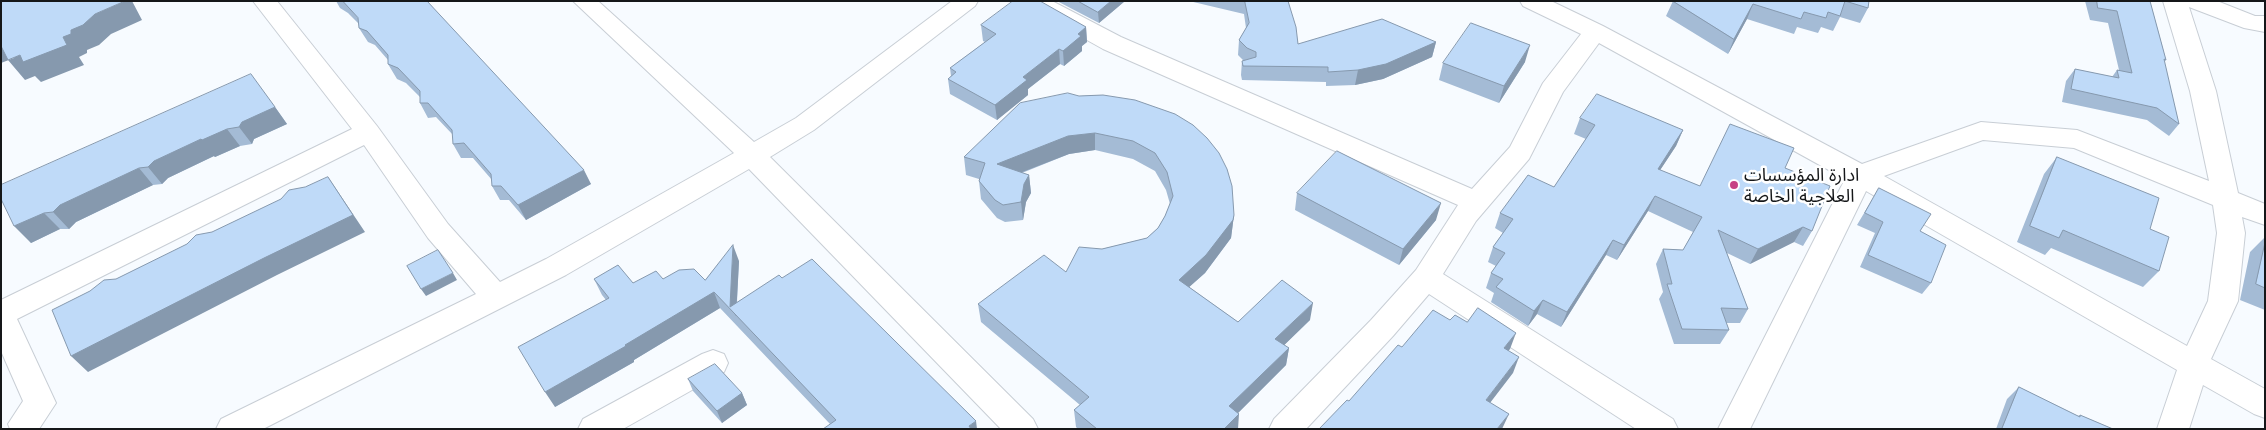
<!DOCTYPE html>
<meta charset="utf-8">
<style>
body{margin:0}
#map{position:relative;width:2266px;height:430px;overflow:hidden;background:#f7fbff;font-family:Lato,sans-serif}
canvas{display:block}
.frame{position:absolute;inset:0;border:2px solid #151719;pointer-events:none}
</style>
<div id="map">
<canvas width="2266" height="430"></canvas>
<div class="frame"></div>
</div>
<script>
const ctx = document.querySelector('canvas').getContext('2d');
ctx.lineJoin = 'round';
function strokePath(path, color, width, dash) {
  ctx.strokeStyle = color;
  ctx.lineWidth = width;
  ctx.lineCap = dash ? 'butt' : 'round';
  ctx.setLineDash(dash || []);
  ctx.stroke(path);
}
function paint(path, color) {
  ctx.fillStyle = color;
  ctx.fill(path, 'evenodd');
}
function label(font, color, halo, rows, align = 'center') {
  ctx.font = font + ' Lato,"Noto Sans Arabic",sans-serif';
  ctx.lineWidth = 5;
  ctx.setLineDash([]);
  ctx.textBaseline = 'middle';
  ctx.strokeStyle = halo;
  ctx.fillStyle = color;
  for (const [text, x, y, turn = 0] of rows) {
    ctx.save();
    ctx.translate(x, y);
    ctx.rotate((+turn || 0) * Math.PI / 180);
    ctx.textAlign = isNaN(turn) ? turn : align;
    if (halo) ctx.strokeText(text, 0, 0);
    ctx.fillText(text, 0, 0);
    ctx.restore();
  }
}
const minor = new Path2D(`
 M253,1H277L377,126L448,224L500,282L546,259L734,153L573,1H598L754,142L796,118L952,1H978L975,6L814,130L770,157L1033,419L1038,429H1001L749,169L566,275L263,429H216L221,419L476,294L428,238L364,145L17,319L56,403L39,429H10L8,424L23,401L1,351V300L352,129Z
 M1023,1H1052L1121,37L1472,189L1510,147L1543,83L1581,34L1523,6L1520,1H1551L1603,26L1862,164L1981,122L2077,130L2209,181L2190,91L2163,1H2217L2255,16H2265V32L2244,28L2189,7L2216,91L2238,193L2265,204V225L2242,217L2245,233L2238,301L2211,359L2265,389V418L2254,414L2203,385L2189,429H2157L2177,370L1866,191L1750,429H1718L1845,179L1599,43L1563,92L1529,159L1476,221L1443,274L1673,419L1678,429H1636L1429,294L1393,336L1306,429H1269L1274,419L1371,320L1416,270L1458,205L1103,49L1026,6ZM1983,140L2074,148L2213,205L2217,233L2208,301L2187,346L1884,176Z
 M713,350L724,354L728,363L724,372L623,429H578L583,419L702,354Z`);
strokePath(minor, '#c8ced5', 2);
paint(minor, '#fff');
paint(new Path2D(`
 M336,1H427L591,184L526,220L509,200H500L492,186V180L473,158H461L453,144V135L436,117L428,118L420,103V97L406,83L397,79L388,64V60L375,45L368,42L359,28V24L348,13L340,8Z
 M1057,1H1125L1099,23Z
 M1189,1H1288L1298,44L1436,42L1432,57L1383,79L1355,85L1326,86V82L1242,80L1241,75L1242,61H1244L1238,55L1239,40L1246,28L1244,14Z
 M1673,1H1869L1868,8L1860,23L1840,17L1833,31L1821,27L1818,33L1797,27L1794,34L1747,19L1728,54L1666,16Z
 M2085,1H2150L2166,60L2164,62L2179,124L2169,136L2147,120L2062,102L2066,81L2075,69L2112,77L2117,70H2119L2108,23L2090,20Z
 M981,25L1086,27L1087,42L1082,46V51L1064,66L1060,64L1028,89V95L997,120L950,94L948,79L951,76L950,68L985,42L983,41Z
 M1525,62L1499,103L1439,80L1443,63Z
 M1103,95L1234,215L1231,238L1205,273L1189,287L1238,322L1310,320L1284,345L1289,348L1286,365L1238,413V429H1078L1076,427L1074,410L1080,405L981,322L978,304L1066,272L1102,249L1147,238L1158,228L1165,216L1170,204L1166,190L1155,171L1133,159L1095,150L1069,154L1022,173L1029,175L1031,193L1026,202L1023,220L1005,222L997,218L981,199L979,181V179L966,175L964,157L1079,96Z
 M275,107L287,124L254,139L252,144L240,146L215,157L214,156L168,178L162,184L153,185L76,222L69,229H60L31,243L1,199Z
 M1580,118L1683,130L1676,146L1660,170L1700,186L1785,168L1812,231L1803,246L1794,242L1750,264L1727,253L1748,309L1740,323H1726L1729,330L1720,344H1674L1659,299L1663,292L1656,264L1663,249L1683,250L1693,232L1648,211L1617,260L1606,255L1561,327L1537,314L1528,326L1491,302L1494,293L1486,288L1491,273L1496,266L1488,262L1493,247L1503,233L1495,228L1500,213L1554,187L1586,139L1574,134Z
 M2057,157L2150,229L2159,271L2143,287L2051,248L2045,255L2017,242L2044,174Z
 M1879,188L1920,231L1931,283L1922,294L1860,267L1875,233L1857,225Z
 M1297,193L1436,220L1399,265L1295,210Z
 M2265,237V310L2240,300L2250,252Z
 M739,261L737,302L782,278L976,421L830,424L720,308L634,360V362L555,407L606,300L602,295L594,279L633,283L663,279L705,280Z
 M688,379L742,393L747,405L722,423L693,391Z
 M2019,387L2078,416L2080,415L2113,429H1996L2007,399Z`), '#a4bbd5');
paint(new Path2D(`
 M125,1H132L142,20L111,34L99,45L87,50V53L79,57L84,65L41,82L35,76L25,80L8,60L63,37L71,30L95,14Z
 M1111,1H1125L1099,23L1098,12Z
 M1753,4L1747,19L1728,54L1734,39Z
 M1086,27L1087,42L1082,46V51L1064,66L1063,51L1078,34Z
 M1436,42L1432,57L1383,79L1355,85L1358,70Z
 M1,43L14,58L1,63Z
 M1530,45L1525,62L1499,103L1504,86Z
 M1059,49L1060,64L1028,89V95L997,120L995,105L1023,77Z
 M275,107L287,124L254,139L252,144L239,127L242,122Z
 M227,129L240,146L215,157L214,156L168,178L162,184L148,167L154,161L201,139Z
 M1683,130L1676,146L1651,184L1658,169Z
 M1095,133V150L1069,154L999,181L997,164L1068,136Z
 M139,168L153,185L76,222L69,229L53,212L60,205Z
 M584,170L591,184L526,220L518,205Z
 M1029,175L1031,193L1026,202L1023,220L1021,202L1024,184Z
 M328,177L365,232L277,275L88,372L71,356Z
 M1655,196L1648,211L1617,260L1624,245Z
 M1441,203L1436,220L1399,265L1403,249Z
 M44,213L60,229L31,243L14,226Z
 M1234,215L1231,238L1205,273L1178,297L1179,280Z
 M1803,227L1794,242L1750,264L1758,249Z
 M1613,240L1606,255L1561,327L1567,312Z
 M733,245L739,261L736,316L730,307Z
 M453,273L457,280L426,296L421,289Z
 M714,292L720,308L634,360V362L555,407L545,392Z
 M1543,300L1537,314L1528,326L1534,311Z
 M1313,303L1310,320L1273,356L1275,339Z
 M1516,333L1510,349L1498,364L1504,348Z
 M1289,348L1286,365L1228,423L1229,406Z
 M1519,357L1513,373L1480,416L1486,400Z
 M742,393L747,405L722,423L717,411Z
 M1239,414L1238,429H1224Z
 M1509,414L1502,429H1497Z
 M976,421L977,429H969V426Z`), '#8699ae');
const building = new Path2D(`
 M1,1H125L95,14L83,25L71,30V34L63,37L67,45L23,62L20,55L8,60L1,46Z
 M343,1H427L584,170L518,205L501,186H492L491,174L464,143L453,144L452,130L428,103H420V91L398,68L388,64V55L367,31L359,28L358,18Z
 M1013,1H1040L1086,27L1078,34L1081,36L1063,51L1059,49L1023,77L1027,80L995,105L948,79L956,72L950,68L996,34L981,25Z
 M1078,1H1111L1098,12Z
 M1245,1H1288L1296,27L1298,44L1382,19L1436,42L1386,64L1358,70L1328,72V67L1243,66L1242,61L1256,57V52L1247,48L1239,40L1249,23Z
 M1673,1H1869L1868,8L1845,1L1840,16L1828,12L1826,18L1804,12L1801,19L1753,4L1734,39Z
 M2097,1H2150L2166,60L2164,59L2179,124L2157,108L2071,89L2075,69L2119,78L2117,70L2132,73L2117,11L2098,8Z
 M1471,23L1530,45L1504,86L1443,63Z
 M251,74L275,107L242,122L239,127L227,129L202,140L201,139L154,161L148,167L139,168L60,205L53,212L44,213L14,226L1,199V185Z
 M1068,93L1079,96L1103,95L1135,100L1175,114L1193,125L1207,138L1219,153L1227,169L1232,186L1234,215L1233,220L1206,255L1179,280L1238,322L1282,280L1313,303L1275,339L1289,348L1229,406L1239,414L1224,429H1097L1074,410L1089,397L978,304L1044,255L1066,272L1079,247L1102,249L1147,238L1158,228L1165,216L1173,196L1167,172L1155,153L1133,141L1095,133L1068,136L997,164L1029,175L1024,184L1021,202L1003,205L995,200L979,181L985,163L964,157L1020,103Z
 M1597,94L1683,130L1658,169L1700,186L1730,124L1794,148L1785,168L1830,186L1812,231L1803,227L1758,249L1718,230L1748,309L1721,308L1729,330L1682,329L1667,284H1672L1663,249L1683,250L1702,217L1655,196L1624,245L1613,240L1567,312L1543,300L1534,311L1496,287L1503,279L1491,273L1505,253L1493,247L1513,219L1500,213L1528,175L1554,187L1595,125L1580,118Z
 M1337,151L1441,203L1403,249L1297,193Z
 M2057,157L2159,198L2150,229L2169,237L2159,271L2063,230L2059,238L2030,226Z
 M328,177L353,215L264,258L71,356L52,310L90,291L104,280L116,279L187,244L196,235L212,232L281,199L289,190L305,187Z
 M1879,188L1931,214L1920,231L1946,245L1931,283L1868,255L1883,222L1865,213Z
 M2265,243V288L2256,284Z
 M733,245L730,307L779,275L782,278L812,259L976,421L969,426L971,429H823L836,420L714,292L625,345L626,346L545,392L518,347L609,298L594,279L618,265L633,283L656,271L663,279L679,270L694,269L705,280Z
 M438,250L453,273L421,289L407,266Z
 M1478,308L1516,333L1504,348L1519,357L1486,400L1509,414L1497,429H1319L1347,400L1349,401L1398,345L1402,347L1433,310L1450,320L1455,315L1467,322Z
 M715,364L742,393L717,411L688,379Z
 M2019,387L2080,417V415L2113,429H2002Z`);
paint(building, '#bfdaf8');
strokePath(building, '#8699ae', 1);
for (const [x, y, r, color] of [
 [1734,185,5,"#c74284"]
]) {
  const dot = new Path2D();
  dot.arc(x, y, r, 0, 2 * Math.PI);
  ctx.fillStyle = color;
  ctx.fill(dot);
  strokePath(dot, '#fff', 2);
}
label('18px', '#151719', '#fff', [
 ["ادارة المؤسسات",1744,175],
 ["العلاجية الخاصة",1744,196]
], 'left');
</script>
